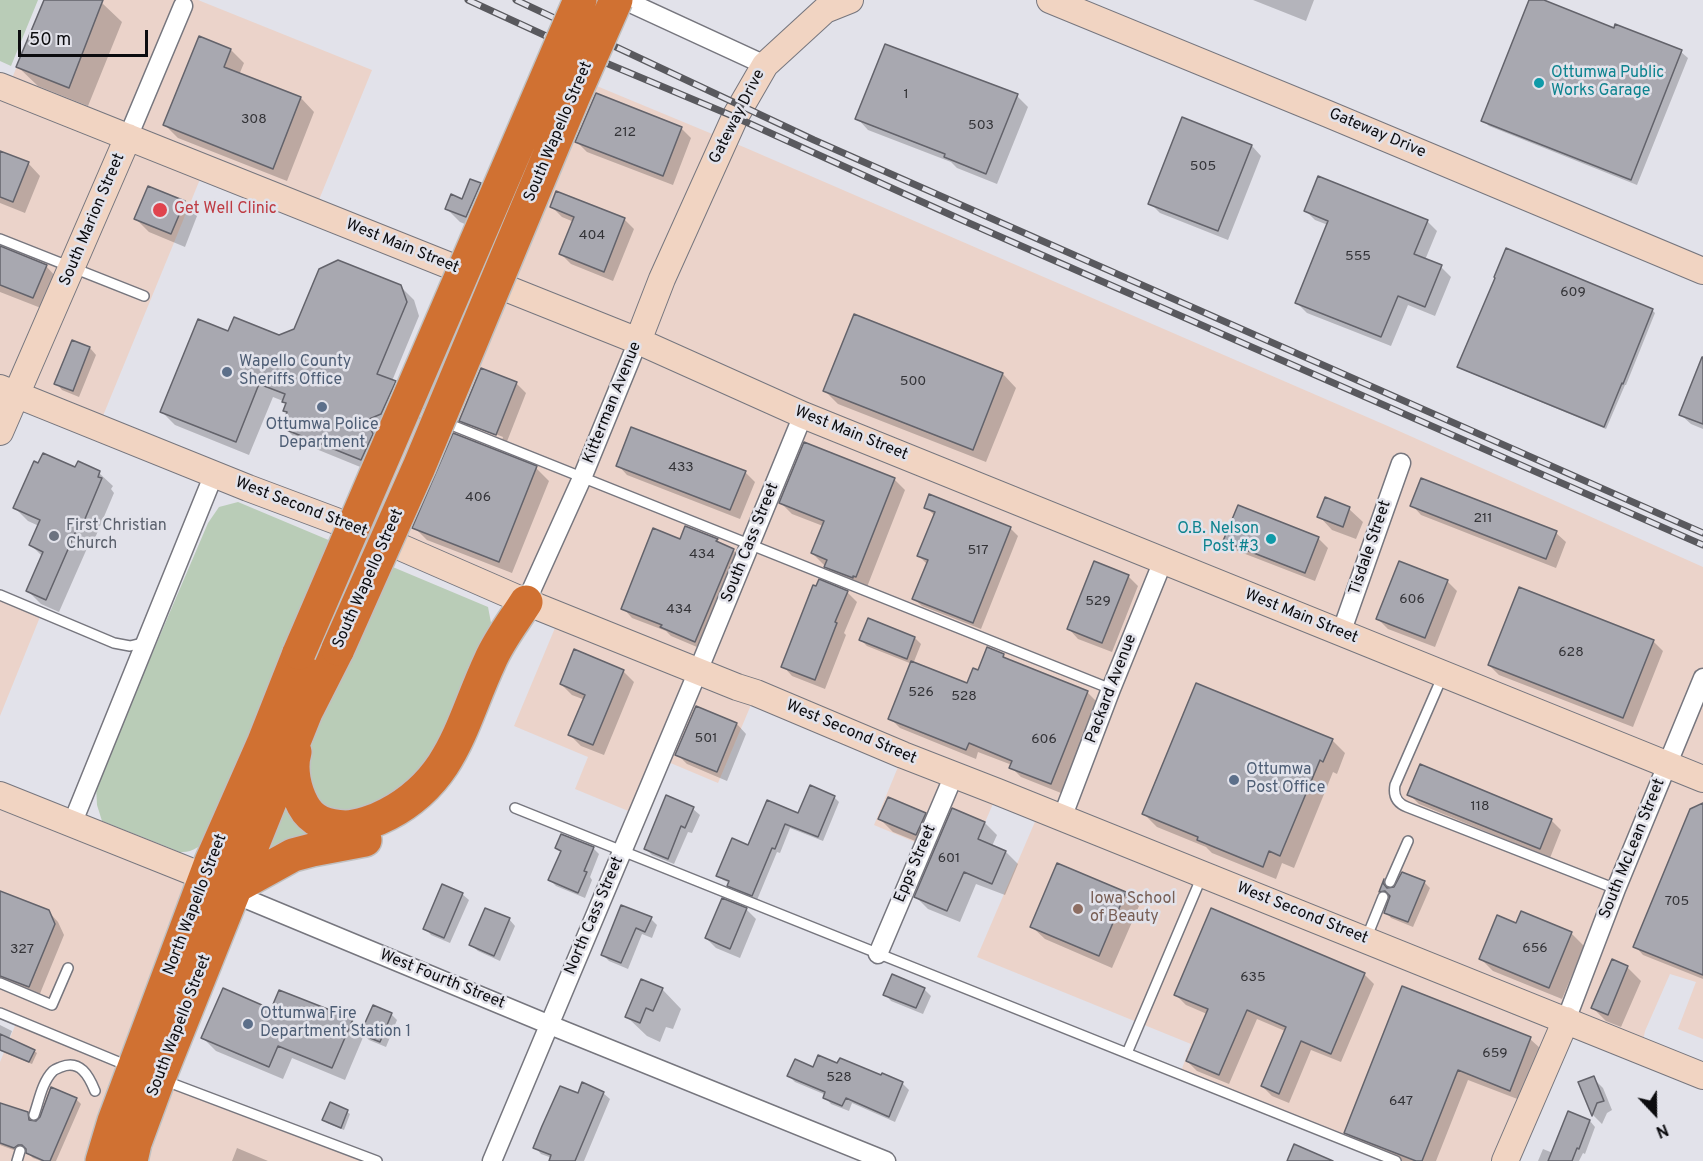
<!DOCTYPE html>
<style>
body{margin:0}
#map{position:relative;width:1703px;height:1161px;overflow:hidden;background:#e2e2ea;font-family:Overpass,sans-serif}
canvas{display:block}
.north{position:absolute;left:1625px;top:1083px;width:60px;height:60px;-webkit-text-stroke:4px #e2e2ea;paint-order:stroke;rotate:158deg;font-size:16px;font-weight:700;line-height:24px;text-align:center;color:#0c0c0f}
.north::after{content:'';display:block;margin:auto;width:21px;height:27px;background:#0c0c0f;clip-path:polygon(50% 0,100% 100%,50% 72%,0 100%)}
.scale{position:absolute;left:18px;top:30px;width:130px;height:27px;box-sizing:border-box;border:3px solid #0c0c0f;border-top:0;padding-left:8px;font-size:18px;line-height:21px;white-space:nowrap;color:#0c0c0f;-webkit-text-stroke:4px #e2e2ea;paint-order:stroke}
</style>
<div id="map">
<canvas width="1703" height="1161"></canvas>
<div class="north">N</div>
<div class="scale">50 m</div>
</div>
<script>
const ctx = document.querySelector('canvas').getContext('2d');
ctx.lineJoin = 'round';
function paint(path, color) {
  ctx.fillStyle = color;
  ctx.fill(path, 'evenodd');
}
function strokePath(path, color, width, dash) {
  ctx.strokeStyle = color;
  ctx.lineWidth = width;
  ctx.lineCap = dash ? 'butt' : 'round';
  ctx.setLineDash(dash || []);
  ctx.stroke(path);
}
function label(font, color, halo, rows, align = 'center') {
  ctx.font = font + ' Overpass,sans-serif';
  ctx.lineWidth = 5;
  ctx.setLineDash([]);
  ctx.textBaseline = 'middle';
  ctx.strokeStyle = halo;
  ctx.fillStyle = color;
  for (const [text, x, y, turn = 0] of rows) {
    ctx.save();
    ctx.translate(x, y);
    ctx.rotate((+turn || 0) * Math.PI / 180);
    ctx.textAlign = isNaN(turn) ? turn : align;
    if (halo) ctx.strokeText(text, 0, 0);
    ctx.fillText(text, 0, 0);
    ctx.restore();
  }
}
paint(new Path2D(`
 M44,0H198L372,70L314,212L205,167L98,428L16,394L0,432V86L8,88Z
 M563,72L746,148L1390,427L1703,567V1039L1678,1029L1696,982L1670,974L1645,1031L1641,1051L1567,1021L1505,1161H1396L1180,1074L1191,1044L977,957L1040,810L998,792L947,911L909,895L929,848L874,825L903,755L756,693L718,783L661,759L638,815L575,789L588,757L514,726L560,616L368,533Z
 M0,595L42,612L0,716Z
 M0,795L205,877L135,1069L377,1161H0V1062L17,1021L0,1013Z`), '#ebd3ca');
paint(new Path2D(`
 M0,0H38L11,66L0,61Z
 M238,502L488,607L492,628L448,739L419,779L380,805L334,815L310,799L304,756L363,605L315,588L274,674L209,838C201,846 192,853 180,852L102,821L97,805L96,785L208,523L219,507Z
 M284,798L328,835L260,863Z`), '#b9ccb7');
paint(new Path2D(`
 M45,0H95L102,3L122,22L88,106L38,86L18,67Z
 M1253,0H1314L1306,21Z
 M1531,0H1539L1615,30L1616,26L1681,52L1688,58L1637,185L1489,126L1483,120Z
 M231,50L244,63L239,75L301,98L314,112L287,181L178,138L165,125Z
 M596,95L682,129L691,138L673,185L587,152L577,142Z
 M1017,96L1028,107L997,184L957,168L951,162L868,130L857,118Z
 M1252,146L1261,156L1228,240L1160,213L1150,203Z
 M0,152L28,163L40,176L25,213L0,203Z
 M480,185L493,198L479,230L460,222L447,209L463,200Z
 M184,202L197,216L185,247L149,232L136,219Z
 M552,207L624,219L634,229L613,281L571,264L561,254L574,222L562,217Z
 M1306,211L1427,221L1437,231L1425,260L1441,267L1451,277L1435,316L1408,305L1391,346L1307,313L1297,303L1328,225L1315,220Z
 M0,247L46,266L58,279L46,310L0,292Z
 M400,286L414,300L419,316L392,381L408,396L375,473L299,442L286,429L288,423V414L284,410L287,405L283,401L273,397L249,455L175,425L162,412L229,333L279,336Z
 M1652,310L1655,313L1626,385H1625L1606,429L1461,369L1458,366Z
 M855,316L1003,374L1016,388L986,462L838,404L825,391Z
 M72,342L90,348L96,355L79,397L62,390L56,383Z
 M1703,367V429L1691,424L1681,415Z
 M516,383L526,393L506,444L470,430L460,420ZM470,424L503,437L502,440L470,427Z
 M618,465L745,472L755,482L740,519L627,475Z
 M536,468L549,481L512,573L427,540L414,527Z
 M76,469L99,473L113,486L111,489L114,493L95,538L92,537L59,612L41,604L28,591L43,557L31,545L39,526L28,521L15,508Z
 M894,479L905,490L867,587L837,578L812,553L823,526L792,514L781,503Z
 M1412,505L1556,533L1566,542L1556,568L1421,515Z
 M926,507L1010,528L1018,536L981,629L922,606L914,599L928,565L919,556L935,516Z
 M1349,509L1363,522L1356,539L1332,530L1319,516Z
 M1318,538L1328,548L1315,581L1235,550L1225,540Z
 M717,540L722,545L733,550L742,559L704,650L671,636L666,631L632,618L623,608L681,541Z
 M1128,576L1138,586L1112,652L1078,639L1069,629Z
 M1447,581L1457,591L1435,647L1388,629L1378,619Z
 M847,592L857,602L844,633L846,635L825,689L792,676L783,666Z
 M915,638L921,644L913,664L967,685L978,672L1003,655L1010,662L1087,692L1097,702L1061,793L1021,777L1011,767L1012,765L978,752L976,759L900,728L890,718L912,664L867,646L861,640Z
 M1653,641L1663,651L1633,727L1499,675L1489,665Z
 M575,651L623,671L634,682L604,755L581,746L570,735L585,700L572,695L561,684Z
 M696,708L737,724L746,734L727,781L687,764L677,754Z
 M1332,740L1345,753L1337,774L1333,772L1294,868L1282,863L1276,879L1212,853L1206,847L1157,827L1144,814Z
 M1409,794L1551,820L1561,830L1550,858L1419,804Z
 M667,797L693,809L700,815L692,833L688,832L674,864L652,855L645,848Z
 M834,797L839,802L823,841L790,828L780,853L777,852L757,900L734,890L729,885L730,883L723,880L718,875L749,847L768,802L799,815Z
 M1703,805V979L1643,955L1635,946Z
 M953,810L985,823L997,835L992,846L1006,852L1018,864L1005,895L976,884L960,922L928,909L916,897Z
 M925,814L938,827L930,847L893,832L880,819Z
 M557,848H593L599,854L590,877L592,880L585,898L556,886L550,880L562,853Z
 M1384,882L1389,886V889L1424,882L1430,888L1413,927L1391,918L1386,912L1391,896L1386,897L1380,892Z
 M0,892L48,911L58,922L64,935L39,996L0,980Z
 M1125,893L1139,906L1112,968L1045,939L1031,926Z
 M462,894L469,900L450,943L431,935L425,928Z
 M622,907L651,919L657,925L652,938L642,934L628,969L609,961L602,954Z
 M746,909L756,919L740,958L716,948L706,938Z
 M1522,913L1571,933L1584,946L1562,999L1493,971L1481,959L1517,925Z
 M509,919L515,926L500,961L478,951L471,945Z
 M1627,967L1641,981L1621,1027L1606,1021L1593,1008Z
 M1364,974L1374,984L1341,1062L1311,1050L1289,1103L1272,1096L1262,1086L1285,1031L1257,1019L1229,1084L1197,1071L1187,1061L1207,1014L1186,1005L1176,995Z
 M1403,988L1530,1039L1541,1049L1520,1100L1468,1080L1436,1161H1402L1356,1143L1345,1132Z
 M662,989L681,1009L673,1029L666,1027L660,1042L647,1036L627,1017Z
 M924,989L931,996L923,1014L891,1001L885,994Z
 M391,1014L397,1020L386,1047L369,1040L364,1035L345,1080L292,1058L283,1079L216,1051L203,1038L352,1020L363,1032Z
 M0,1025L12,1031L9,1039L34,1051L37,1053L32,1064L0,1051Z
 M838,1065L882,1077V1075L903,1084L909,1090L895,1122L852,1103L849,1111L831,1104L825,1097L826,1095L795,1082L789,1076L814,1069Z
 M1593,1078L1603,1088L1612,1110L1607,1113L1602,1124L1593,1115L1580,1083Z
 M603,1093L610,1099L584,1161H550L552,1158L541,1154L535,1147L579,1095Z
 M76,1099L81,1104L56,1161H41L33,1158L28,1153V1149H23L19,1152L0,1145V1106L27,1114L32,1119V1122L35,1123Z
 M331,1104L347,1112L350,1114L344,1130L327,1123L324,1120Z
 M1590,1121L1595,1127L1585,1154L1583,1153L1579,1161H1538L1543,1149L1553,1153Z
 M237,1148L268,1161H232Z`), '#0003');
const building = new Path2D(`
 M44,0H103L69,88L16,67Z
 M1529,0H1544L1614,28L1615,24L1682,50L1631,180L1481,121Z
 M199,36L231,49L224,67L301,97L273,169L163,125Z
 M885,44L1018,94L986,174L944,157L945,154L855,119Z
 M596,93L682,127L663,176L575,142Z
 M1182,117L1252,145L1218,231L1148,204Z
 M0,151L29,162L13,202L0,197Z
 M1318,176L1428,220L1414,254L1442,265L1425,307L1398,296L1381,337L1295,303L1328,221L1304,211Z
 M470,179L481,183L466,217L445,209L451,194L462,199Z
 M148,186L185,201L171,234L134,219Z
 M556,191L625,218L604,272L559,254L574,217L550,207Z
 M0,246L47,265L33,298L0,285Z
 M1506,248L1653,309L1623,384L1622,383L1604,427L1457,367L1495,278L1494,277Z
 M338,260L401,285L407,302L377,374L396,381L381,414L367,420L373,434L361,460L284,429L287,422L284,421L287,412L283,411L286,403L282,402L285,394L259,384L236,442L160,412L198,319L228,331L234,317L279,335L294,329L319,269Z
 M854,314L1003,373L973,450L823,391Z
 M72,340L90,347L73,391L54,384Z
 M1702,357H1703V424L1679,415Z
 M481,368L517,382L496,435L459,421Z
 M631,427L746,471L730,510L616,466Z
 M453,433L537,466L499,562L412,528Z
 M804,442L895,478L856,577L853,576V578L824,567L827,560L811,553L824,521L779,503Z
 M43,453L75,467L78,461L100,471L98,477L102,478L82,526L79,524L46,600L26,591L43,552L29,545L40,520L13,508L34,461L38,463Z
 M1421,478L1557,531L1546,559L1410,506Z
 M929,494L1011,527L973,623L912,599L928,560L917,556L935,512L924,508Z
 M1325,497L1350,507L1343,527L1317,517Z
 M1238,505L1319,537L1305,573L1223,541Z
 M685,526L718,539L716,541L734,549L695,642L660,627L662,625L621,609L653,528L680,539Z
 M1094,561L1129,575L1102,643L1067,629Z
 M1399,561L1448,580L1425,638L1376,619Z
 M819,579L848,591L835,622L837,623L815,680L781,667L813,585L816,586Z
 M1519,587L1654,640L1623,718L1488,665Z
 M868,618L915,637L907,659L859,640Z
 M987,647L1004,654L1003,657L1088,691L1051,784L1009,768L1012,761L969,743L966,750L888,719L911,661L967,683L973,668L978,670Z
 M574,649L624,670L593,745L568,735L585,695L560,684Z
 M1196,683L1333,739L1323,762L1320,760L1280,856L1269,851L1263,867L1197,840L1198,837L1142,814Z
 M696,706L737,723L717,772L675,755Z
 M1420,764L1552,819L1540,849L1407,795Z
 M810,785L835,796L818,837L785,824L775,849L772,848L752,896L727,886L729,881L716,876L732,838L748,845L767,800L798,813Z
 M666,795L694,807L685,828L681,826L668,859L644,849Z
 M888,797L926,813L916,835L878,819Z
 M1703,803V975L1633,947L1690,809Z
 M952,808L985,822L978,839L1006,851L992,884L964,872L947,911L914,897Z
 M561,834L594,847L584,871L587,872L578,893L548,880L561,851L555,848Z
 M1057,863L1126,892L1099,956L1030,927Z
 M1402,872L1425,881L1408,922L1384,913L1390,896L1385,891L1379,892L1384,879L1383,883L1387,888L1394,887Z
 M442,884L463,893L444,938L423,929Z
 M0,891L49,910L55,924L29,987L0,976Z
 M722,898L747,908L730,949L705,938Z
 M621,905L652,917L645,932L636,928L621,963L601,955Z
 M485,908L510,918L494,956L469,945Z
 M1211,908L1365,973L1331,1054L1301,1041L1279,1094L1261,1086L1286,1027L1247,1010L1219,1075L1186,1061L1208,1009L1174,995Z
 M1521,911L1572,932L1549,988L1479,959L1497,915L1516,923Z
 M1612,959L1628,966L1608,1015L1591,1008Z
 M892,974L925,988L916,1008L883,995Z
 M641,979L663,988L653,1011L646,1008L640,1023L625,1017Z
 M1402,986L1531,1037L1510,1091L1458,1070L1422,1161H1416L1344,1133Z
 M223,988L271,1009L279,990L353,1019L332,1068L278,1046L269,1067L201,1038Z
 M373,1005L392,1013L380,1042L360,1034Z
 M0,1034L35,1050L29,1062L0,1050Z
 M818,1055L837,1063L840,1058L881,1075L882,1073L903,1082L889,1117L846,1098L842,1106L823,1098L825,1092L787,1076L795,1059L813,1067Z
 M1594,1076L1604,1101L1597,1103L1592,1116L1578,1082Z
 M582,1082L604,1092L575,1161H549L551,1155L533,1148L542,1126L560,1086L578,1093Z
 M51,1087L77,1098L50,1161H44L26,1153V1149L22,1145H18L14,1148L0,1143V1103L28,1112L29,1120L36,1121L40,1117Z
 M330,1102L348,1110L341,1128L322,1120Z
 M1568,1111L1590,1120L1579,1149L1577,1148L1572,1161H1548Z
 M1294,1144L1333,1161H1287Z`);
paint(building, '#a8a8b0');
strokePath(building, '#63636b', 1.5);
const lane = new Path2D(`
 M0,239L144,296
 M419,412L1111,689
 M0,595L114,643L130,646L146,642
 M1443,675L1395,785C1393,796 1397,803 1407,807L1616,889
 M515,808L1396,1161
 M1390,882L1408,841
 M1366,939L1383,897
 M0,983L52,1005L68,968
 M0,1013L128,1066
 M1127,1053L1202,876
 M163,1080L377,1161
 M34,1115C39,1101 42,1082 53,1071C55,1069 59,1068 61,1067C80,1059 89,1076 95,1091
 M17,1161L20,1151`);
const street = new Path2D(`
 M624,0L765,65
 M128,137L183,6
 M526,602L582,478L638,341
 M1341,633L1401,463
 M1062,818L1111,689L1163,561
 M72,824L214,474
 M232,893L550,1025L886,1161
 M878,954L954,775
 M1566,1020L1616,889L1703,678
 M492,1161L698,671L803,415`);
const secondary = new Path2D(`
 M1050,0L1328,114L1703,271
 M0,86L638,341L803,415L1703,779
 M638,341L662,279L735,117L765,65L825,10L850,0
 M0,388L248,488L368,533L526,602L737,687L756,693L903,755L998,792L1703,1076
 M0,432L128,137
 M0,795L205,877L221,887
 M1505,1161L1566,1020`);
const highway = new Path2D(`
 M295,752C290,769 295,790 303,805C312,822 327,826 345,827C358,827 377,820 388,814C454,779 461,723 490,661C499,640 514,621 526,602
 M235,887L293,855L312,850L365,840
 M102,1161L114,1121L211,862L263,744L299,653
 M131,1161L135,1143L159,1078L306,712L338,649`);
strokePath(lane, '#76767e', 12);
strokePath(street, '#76767e', 21);
strokePath(secondary, '#76767e', 28);
strokePath(highway, '#c0c0c1', 36);
strokePath(lane, '#fff', 9);
strokePath(street, '#fff', 18);
strokePath(secondary, '#f1d4c2', 26);
strokePath(highway, '#d07132', 33);
const rail = new Path2D(`
 M468,0L594,58L735,117L962,220L1703,545
 M516,0L814,140L1703,533`);
strokePath(rail, '#59595e', 7);
strokePath(rail, '#e2e2ea', 4.5, [14]);
const highwayBridge = new Path2D(`
 M338,649L419,467L573,98L616,0
 M299,653L580,0`);
strokePath(highwayBridge, '#c0c0c1', 36, []);
strokePath(highwayBridge, '#d07132', 33);
for (const [x, y, r, color] of [
 [1539,83,6,"#0f9aa8"],
 [160,210,8,"#e0444e"],
 [227,372,6,"#5c6f8a"],
 [322,407,6,"#5c6f8a"],
 [54,536,6,"#6b7280"],
 [1271,539,6,"#0f9aa8"],
 [1234,780,6,"#5c6f8a"],
 [1078,909,6,"#8d6e63"],
 [248,1024,6,"#5c6f8a"]
]) {
  const dot = new Path2D();
  dot.arc(x, y, r, 0, 2 * Math.PI);
  ctx.fillStyle = color;
  ctx.fill(dot);
  strokePath(dot, '#e2e2ea', 2);
}
label('14px', '#333337', null, [
 ["1",906,95],
 ["308",254,120],
 ["503",981,126],
 ["212",625,133],
 ["505",1203,167],
 ["404",592,236],
 ["555",1358,257],
 ["609",1573,293],
 ["500",913,382],
 ["433",681,468],
 ["406",478,498],
 ["211",1483,519],
 ["517",978,551],
 ["434",702,555],
 ["606",1412,600],
 ["529",1098,602],
 ["434",679,610],
 ["628",1571,653],
 ["526",921,693],
 ["528",964,697],
 ["501",706,739],
 ["606",1044,740],
 ["118",1480,807],
 ["601",949,859],
 ["705",1677,902],
 ["656",1535,949],
 ["327",22,950],
 ["635",1253,978],
 ["659",1495,1054],
 ["528",839,1078],
 ["647",1401,1102]
]);
label('16px', '#0d838f', '#e2e2ea', [
 ["Ottumwa Public",1551,74],
 ["Works Garage",1551,92],
 ["O.B. Nelson",1259,530,"right"],
 ["Post #3",1259,548,"right"]
], 'left');
label('16px', '#0c0c0f', '#e2e2ea', [
 ["Gateway Drive",738,117,-63],
 ["South Wapello Street",559,132,-67],
 ["Gateway Drive",1377,134,23],
 ["South Marion Street",93,220,-67],
 ["West Main Street",402,247,22],
 ["Kitterman Avenue",613,403,-68],
 ["West Main Street",851,434,22],
 ["West Second Street",301,508,21],
 ["South Cass Street",751,543,-68],
 ["Tisdale Street",1371,548,-71],
 ["South Wapello Street",369,579,-66],
 ["West Main Street",1301,617,22],
 ["Packard Avenue",1112,689,-69],
 ["West Second Street",851,733,23],
 ["South McLean Street",1633,849,-68],
 ["Epps Street",916,864,-67],
 ["North Wapello Street",196,905,-69],
 ["West Second Street",1302,914,22],
 ["North Cass Street",595,916,-67],
 ["West Fourth Street",442,980,22],
 ["South Wapello Street",180,1026,-69]
]);
label('16px', '#be3a42', '#e2e2ea', [
 ["Get Well Clinic",174,210]
], 'left');
label('16px', '#4e5e75', '#e2e2ea', [
 ["Wapello County",239,363],
 ["Sheriffs Office",239,381],
 ["Ottumwa Police",322,426,"center"],
 ["Department",322,444,"center"],
 ["Ottumwa",1246,771],
 ["Post Office",1246,789],
 ["Ottumwa Fire",260,1015],
 ["Department Station 1",260,1033]
], 'left');
label('16px', '#5b616d', '#e2e2ea', [
 ["First Christian",66,527],
 ["Church",66,545]
], 'left');
label('16px', '#785e54', '#e2e2ea', [
 ["Iowa School",1090,900],
 ["of Beauty",1090,918]
], 'left');
</script>
